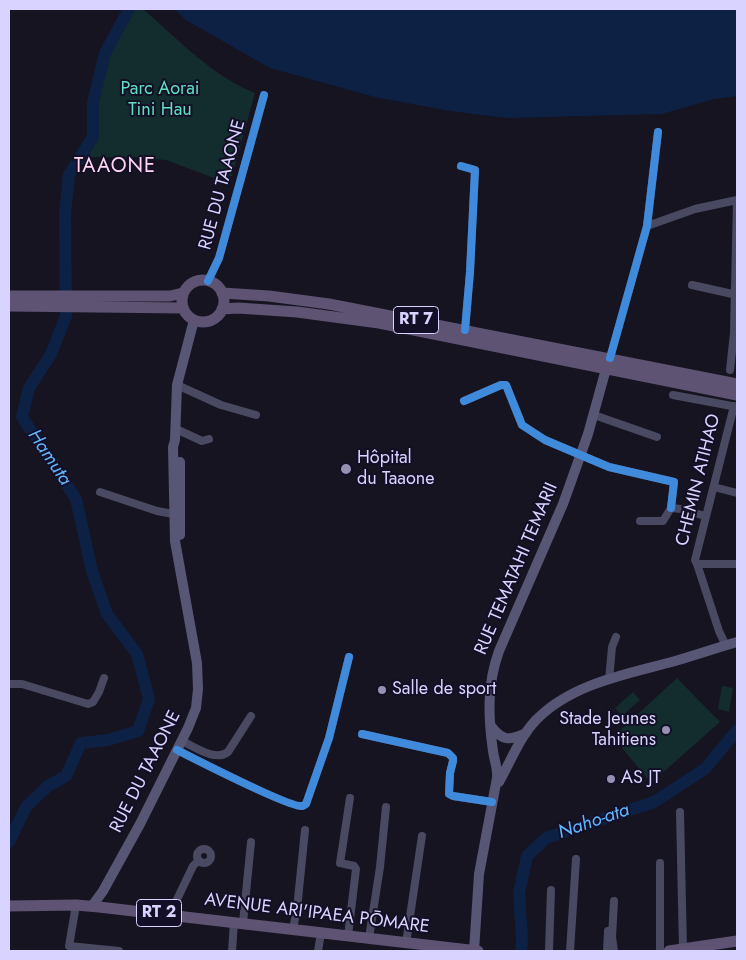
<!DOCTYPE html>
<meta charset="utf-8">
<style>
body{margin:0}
#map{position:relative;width:746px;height:960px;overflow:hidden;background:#161421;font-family:Jost,sans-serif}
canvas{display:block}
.frame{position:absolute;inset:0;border:10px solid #d9d4ff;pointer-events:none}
</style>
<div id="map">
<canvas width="746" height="960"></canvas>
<div class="frame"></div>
</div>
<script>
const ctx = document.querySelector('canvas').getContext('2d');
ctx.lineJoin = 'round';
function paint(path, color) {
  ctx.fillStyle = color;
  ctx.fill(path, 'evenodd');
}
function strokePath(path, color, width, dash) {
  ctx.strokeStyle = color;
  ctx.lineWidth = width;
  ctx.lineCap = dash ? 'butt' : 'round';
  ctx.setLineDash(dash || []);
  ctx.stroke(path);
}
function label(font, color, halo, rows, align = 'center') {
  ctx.font = font + ' Jost,sans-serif';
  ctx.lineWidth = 4;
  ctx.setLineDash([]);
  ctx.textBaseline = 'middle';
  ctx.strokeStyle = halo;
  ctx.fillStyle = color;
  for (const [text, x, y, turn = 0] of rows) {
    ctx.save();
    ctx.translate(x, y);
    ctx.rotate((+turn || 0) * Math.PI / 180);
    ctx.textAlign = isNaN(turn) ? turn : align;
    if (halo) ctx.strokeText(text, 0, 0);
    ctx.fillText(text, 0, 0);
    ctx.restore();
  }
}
paint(new Path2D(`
 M134,9H143C178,39 212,76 255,93L232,176L214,178L166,160L131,157H89L110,43Z
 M677,678L720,722L651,783L613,737Z
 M722,686L733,688L729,712L718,709Z
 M633,692L640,700L622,716L615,708Z`), '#132c2d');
paint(new Path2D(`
 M174,9H737V96L714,99L662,114L506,118L450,111L375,97L270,68L186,20Z`), '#0d2144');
strokePath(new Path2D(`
 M9,842L26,807L48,786L66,776L81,743L108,740L138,731L149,699L137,654L107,614L92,571L76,499L22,417L29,388L51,354L66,316L65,213L69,175L93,137V102L105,53L129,9
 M521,951L522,938L519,893L527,856L546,838L654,802L705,769L737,730`), '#0d2144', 12);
strokePath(new Path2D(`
 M461,166L475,170L470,272L465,330
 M647,226L695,209L737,200
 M208,281L219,258L264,95
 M692,285L737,295
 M610,358L647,226L658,132
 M730,370L734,333L737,200
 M177,385L221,405L256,415
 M673,395L737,407
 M464,401L501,385H506L522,425L545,440L609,467L674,482L671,508
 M594,415L657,437
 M176,429L202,441L209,439
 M714,487L737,493
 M100,492L157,511L179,515
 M640,521H663L671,508L681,509L705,516
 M697,564H737
 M726,646L719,631L697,564L695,560L734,406
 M609,680L612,647L616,637
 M9,684H22L88,704L93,702L99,692L104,678
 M362,734L448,753L453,758V761L450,773L449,794L453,796L492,802
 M182,741C195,747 215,762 228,752L251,716
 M177,750C195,759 290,808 302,806C303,806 304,805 306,804L329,738L349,657
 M680,812L683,949
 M197 856a7 7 0 1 1 14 0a7 7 0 1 1-14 0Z
 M660,863V951
 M76,905L69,946L119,951
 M170,914L193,866L199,860
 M243,923L251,842
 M293,929L297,909L305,830
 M348,936L356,869L354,866L340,863L350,798
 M369,938L380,867L386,807
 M406,943L422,836
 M232,951L234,922
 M318,951L321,933
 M549,951L551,890
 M570,951L576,859
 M607,951L608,931
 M614,951L612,937L614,901`), '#4a4962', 8);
strokePath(new Path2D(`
 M180,462V535
 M491,726C502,741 509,741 526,733
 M499,782C511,761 519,738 536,720C572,683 628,674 675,661C696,655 716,648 737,642
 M92,906L103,891L140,824L188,728L196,708L198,689L197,663L175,541L173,447L175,440L177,385L194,320
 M474,951L479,874L497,778C498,768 494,760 493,751C488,717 487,684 499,651L563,504L588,434L606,369`), '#575674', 10);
strokePath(new Path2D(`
 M182 301a21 21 0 1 1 42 0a21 21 0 1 1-42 0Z
 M222,293L269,296L329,304L737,384
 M9,296H170L183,293
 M9,306L183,308
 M222,309L238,308L297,312L379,323L737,395
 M9,906L76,905L99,907L478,951
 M669,951L737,941`), '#5e5373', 11);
strokePath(new Path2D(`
 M461,166L475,170L470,272L465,330
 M208,281L219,258L264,95
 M610,358L647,226L658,132
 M464,401L501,385H506L522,425L545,440L609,467L674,482L671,508
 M362,734L448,753L453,758V761L450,773L449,794L453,796L492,802
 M177,750C195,759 290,808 302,806C303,806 304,805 306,804L329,738L349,657`), '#408adc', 8);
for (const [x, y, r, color] of [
 [346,469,6,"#9591b1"],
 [382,690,5,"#9591b1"],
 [666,730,5,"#9591b1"],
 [611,779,5,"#9591b1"]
]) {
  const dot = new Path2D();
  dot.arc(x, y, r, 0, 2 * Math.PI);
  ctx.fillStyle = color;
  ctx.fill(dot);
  strokePath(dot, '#130f26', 2);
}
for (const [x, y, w] of [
 [416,320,45],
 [159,913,45]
]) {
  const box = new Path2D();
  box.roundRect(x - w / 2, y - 13.5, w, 27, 4);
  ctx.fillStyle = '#130f26';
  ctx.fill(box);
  strokePath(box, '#d9d4ff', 1);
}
label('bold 16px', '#d9d4ff', null, [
 ["RT 7",416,320],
 ["RT 2",159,913]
]);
label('18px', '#5fe0c0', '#130f26', [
 ["Parc Aorai",160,90],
 ["Tini Hau",160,111]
]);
label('18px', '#d9d4ff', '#130f26', [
 ["RUE DU TAAONE",223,185,-75],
 ["CHEMIN ATIHAO",699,480,-76],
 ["RUE TEMATAHI TEMARII",517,569,-67],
 ["RUE DU TAAONE",146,772,-63],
 ["AVENUE ARI'IPAEA PŌMARE",317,914,7]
]);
label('18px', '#d9d4ff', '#130f26', [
 ["Hôpital",357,459],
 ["du Taaone",357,480],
 ["Salle de sport",392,690],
 ["Stade Jeunes",656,720,"right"],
 ["Tahitiens",656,741,"right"],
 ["AS JT",621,779]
], 'left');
label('italic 19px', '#62b6ff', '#130f26', [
 ["Hamuta",49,458,56],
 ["Naho-ata",594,822,-19]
]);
ctx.letterSpacing = '1px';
label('20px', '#ffd6f0', '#130f26', [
 ["TAAONE",115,167]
]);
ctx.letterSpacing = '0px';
</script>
